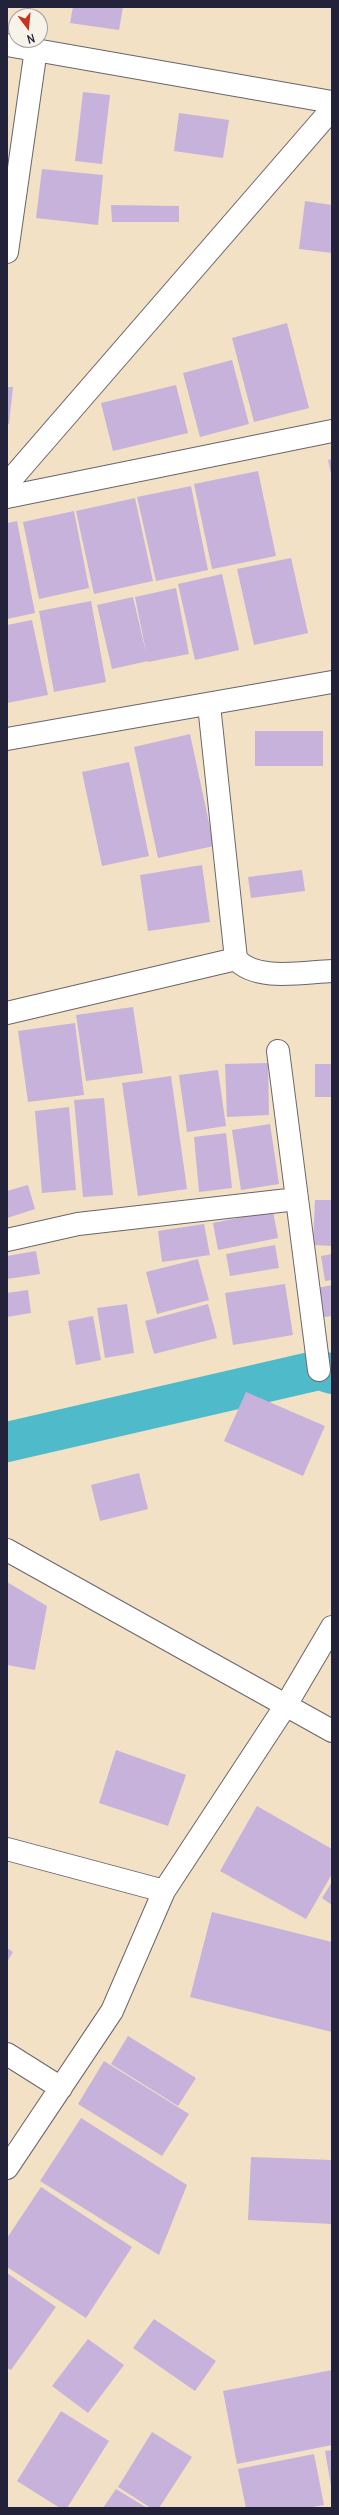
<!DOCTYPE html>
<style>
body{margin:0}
#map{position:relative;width:339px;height:2515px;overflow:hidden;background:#f2e1c4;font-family:Delius,sans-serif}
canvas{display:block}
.frame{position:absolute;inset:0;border:8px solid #22223b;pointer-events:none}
.north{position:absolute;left:8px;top:8px;width:40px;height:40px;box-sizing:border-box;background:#f7f3e8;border:1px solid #a29fa3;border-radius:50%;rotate:164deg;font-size:11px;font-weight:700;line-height:16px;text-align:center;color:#22223b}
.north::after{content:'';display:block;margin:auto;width:14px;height:18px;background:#c8321e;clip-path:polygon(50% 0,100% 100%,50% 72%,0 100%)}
</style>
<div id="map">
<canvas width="339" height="2515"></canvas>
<div class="frame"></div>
<div class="north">N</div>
</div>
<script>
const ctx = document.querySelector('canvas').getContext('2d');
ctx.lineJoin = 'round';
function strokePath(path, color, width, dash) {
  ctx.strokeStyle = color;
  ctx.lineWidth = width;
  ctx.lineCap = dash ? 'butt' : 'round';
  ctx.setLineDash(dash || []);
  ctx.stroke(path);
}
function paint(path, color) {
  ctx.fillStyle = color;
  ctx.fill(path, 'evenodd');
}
strokePath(new Path2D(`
 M7,1442L319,1370L332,1374`), '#4fbbca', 40);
paint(new Path2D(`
 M73,7H123L119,30L70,23Z
 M83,92L110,95L102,164L75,161Z
 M179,113L229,120L223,158L174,151Z
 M42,169L103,175L98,225L36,218Z
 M305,201L332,205V253L299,249Z
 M111,205L179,206V222H112Z
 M287,323L309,408L254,422L232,338Z
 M232,360L249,424L200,437L183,373Z
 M176,385L188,433L113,451L101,403Z
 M7,387H13L9,424H7Z
 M332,459V474H331L328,460Z
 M258,471L276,556L212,569L194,484Z
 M191,486L208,570L156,581L137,497Z
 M135,498L153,581L94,594L76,511Z
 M74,511L89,588L39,599L23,522Z
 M17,521L35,613L7,619V523Z
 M291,558L308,633L254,645L237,569Z
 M222,574L239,650L195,660L178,584Z
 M176,588L189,654L148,662L135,597Z
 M133,597L148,661L112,669L97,605Z
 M91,601L106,682L54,692L39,611Z
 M32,620L48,695L7,703V625Z
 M255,731H323V766H255Z
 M190,734L214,846L158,858L134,747Z
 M129,762L149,856L102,866L82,772Z
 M202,865L210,922L148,931L140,875Z
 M302,870L305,891L251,898L248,877Z
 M133,1007L143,1073L86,1081L76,1015Z
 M75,1023L84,1095L28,1102L18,1031Z
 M268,1063L269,1115L227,1117L225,1064Z
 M315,1064H332V1097H315Z
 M218,1070L226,1126L187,1132L179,1075Z
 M171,1076L187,1189L138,1196L122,1083Z
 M104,1098L113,1195L83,1197L74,1100Z
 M69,1107L76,1190L42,1193L35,1111Z
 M270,1124L279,1184L241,1190L232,1130Z
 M226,1133L232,1188L199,1192L194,1137Z
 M28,1185L35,1209L7,1218V1191Z
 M315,1200H332V1246L313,1245Z
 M273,1211L278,1238L218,1250L213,1223Z
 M204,1224L210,1255L162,1262L158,1231Z
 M275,1245L279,1268L230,1276L226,1254Z
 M36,1251L40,1274L7,1279V1256Z
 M332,1254V1280L325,1281L321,1256Z
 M198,1259L209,1300L157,1314L146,1272Z
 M285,1284L293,1335L233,1345L225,1293Z
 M332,1285V1316L324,1317L318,1288Z
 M28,1290L31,1313L7,1317V1293Z
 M127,1304L134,1353L105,1358L97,1308Z
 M208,1304L217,1338L154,1354L145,1321Z
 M93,1316L101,1360L76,1365L68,1321Z
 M246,1392L325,1426L303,1476L224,1441Z
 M139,1473L148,1509L100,1521L91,1485Z
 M7,1582L47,1606L35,1670L7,1665Z
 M116,1750L186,1775L168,1826L99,1803Z
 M257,1806L332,1849V1874L306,1919L220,1871Z
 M332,1882V1905L322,1898Z
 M212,1912L332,1942V2032L190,1997Z
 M7,1948L13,1952L7,1962Z
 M128,2036L196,2078L178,2106L111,2064Z
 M104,2061L189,2114L162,2156L78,2104Z
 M81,2118L187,2185L159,2255L40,2181Z
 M251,2157L332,2160V2224L248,2220Z
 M41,2187L132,2247L86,2318L7,2267V2238Z
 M7,2273L56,2307L11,2370L7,2368Z
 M154,2319L216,2361L195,2391L133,2348Z
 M88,2339L124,2365L88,2413L52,2386Z
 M332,2370V2445L237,2464L223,2391Z
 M61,2411L109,2441L67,2508H60L17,2481Z
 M152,2432L192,2457L159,2508H151L118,2487Z
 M332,2450V2486H331L325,2451Z
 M314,2454L324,2505L307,2508H246L238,2469Z
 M116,2489L147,2508H103Z`), '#c7b2dc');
const minor = new Path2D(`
 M7,45L332,102
 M7,252L36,49
 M7,484L332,109
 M7,497L332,431
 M209,705L236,959C256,982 304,972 332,971
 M7,739L332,682
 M7,1013L236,959
 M278,1051L319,1370
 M7,1240L78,1224L297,1199
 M7,1550L332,1731
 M7,1849L164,1891
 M7,2054L61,2088
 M7,2168L112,2011L164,1891L286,1705L332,1627`);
strokePath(minor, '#6b656b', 24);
strokePath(minor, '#fff', 22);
</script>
